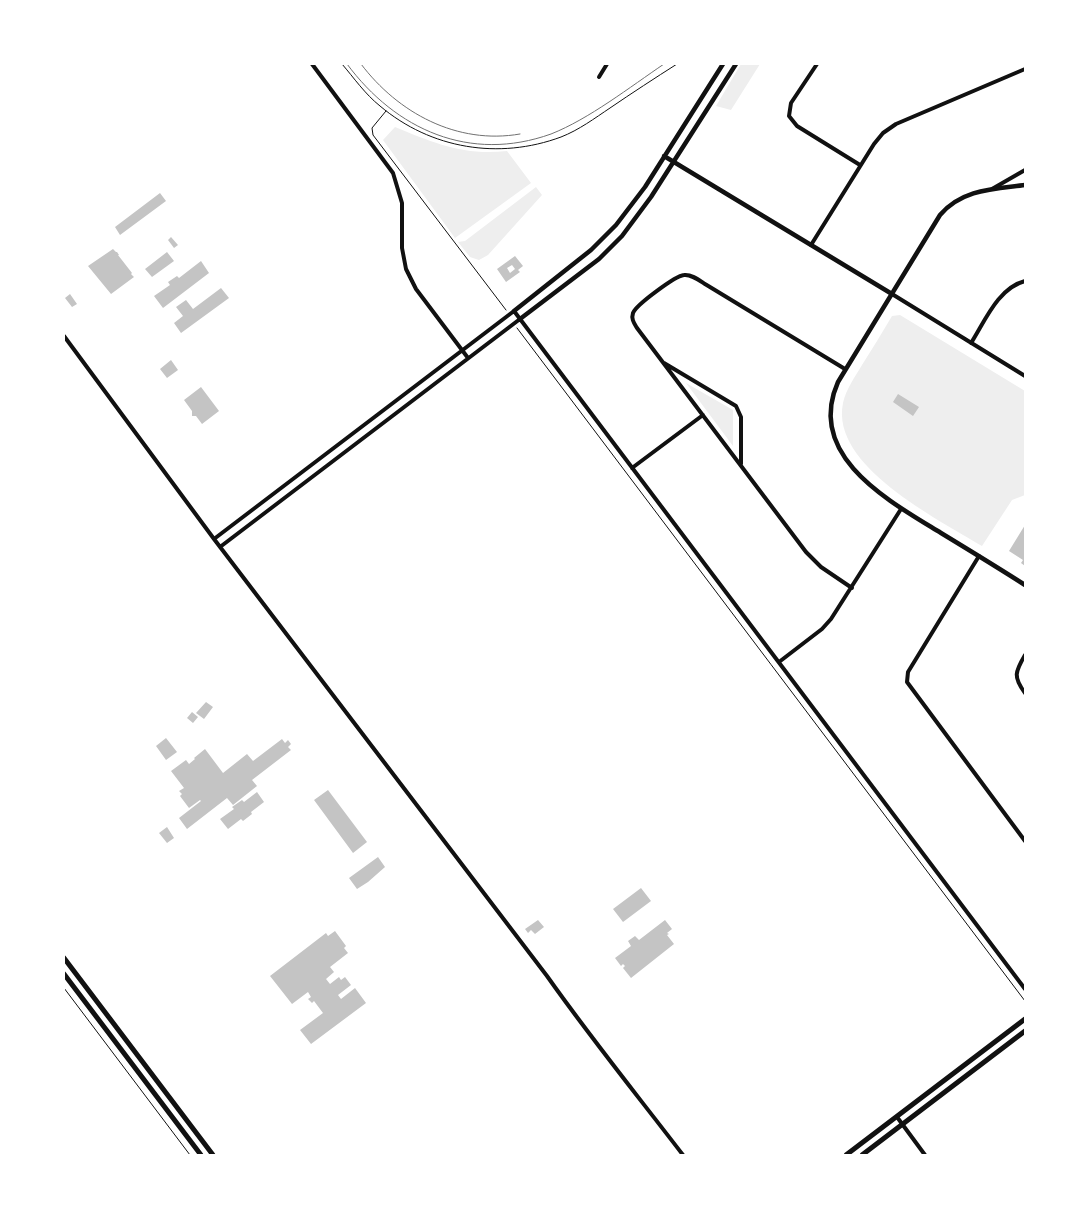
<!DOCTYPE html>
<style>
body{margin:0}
#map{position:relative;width:1089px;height:1219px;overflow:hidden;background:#fff;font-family:Commissioner,sans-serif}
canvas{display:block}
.frame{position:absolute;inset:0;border:65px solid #fff;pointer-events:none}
</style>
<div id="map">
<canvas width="1089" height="1219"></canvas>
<div class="frame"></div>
</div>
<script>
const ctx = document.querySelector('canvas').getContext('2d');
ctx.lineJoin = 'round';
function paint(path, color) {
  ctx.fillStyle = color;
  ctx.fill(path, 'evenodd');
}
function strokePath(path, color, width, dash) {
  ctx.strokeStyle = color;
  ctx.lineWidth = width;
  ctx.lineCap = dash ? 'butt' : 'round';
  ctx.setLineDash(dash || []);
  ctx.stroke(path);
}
paint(new Path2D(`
 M741,64H760L731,110L716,106Z
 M395,127C434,143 464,156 507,151L531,183L455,238L383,140Z
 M536,187L542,195L488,255L479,260L470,257L458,242L465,241Z
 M900,315L1025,391V495L1012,500L982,546C938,519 830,466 843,403C846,389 855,377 862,365C872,349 882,333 892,316Z
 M686,383L733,410V446Z`), '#eee');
paint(new Path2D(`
 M160,193L166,201L120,235L115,227Z
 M171,237L178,245L174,248L168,240Z
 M113,249L116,252H117L119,255H118L132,273L131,274L134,277L111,294L88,266Z
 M167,252L174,261L152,277L145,269Z
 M515,256L523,266L518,270L520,272L506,282L497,269ZM512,265L515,269L510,273L507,268Z
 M201,261L209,273L163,308L154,296L170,285L168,282L177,276L179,278Z
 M221,288L229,298L181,333L174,323L183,316L176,307L186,300L193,309Z
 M70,294L77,304L72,307L65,298Z
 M171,360L178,370L167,378L160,369Z
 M201,387L219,411L202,424L196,416H192V411L184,400Z
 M898,394L919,407L913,416L893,402Z
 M1025,525V566L1021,563L1023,560L1009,551Z
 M206,702L213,707L204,719L196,713Z
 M192,712L198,717L193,723L187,718Z
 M166,738L177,752L166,760L156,746Z
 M282,739L285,743L288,740L291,744L288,747L291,750L252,780L257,786L233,805L227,798L187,829L179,818L201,801L200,800L189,808L180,796L182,794L179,791L184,788L171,771L186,760L189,764L195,759L194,758L205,749L223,773L247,754L253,761Z
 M328,790L367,842L353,853L314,800Z
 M257,792L264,802L251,812L252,814L243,821L241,819L228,829L220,819L234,809L232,807L242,800L244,802Z
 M167,827L174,838L167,843L159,833Z
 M378,857L385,867L368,882L357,889L349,878Z
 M641,888L651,901L623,922L613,909Z
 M538,920L544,927L535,934L531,930L528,933L525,929Z
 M665,920L672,929L667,933L669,934L667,935L674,944L631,978L623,968L625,966L623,964L621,966L615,958L631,946L628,941L635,936L639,940Z
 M335,931L346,946L344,948L348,953L330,967L334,972L326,979L330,984L339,977L341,980L345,977L351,985L338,995L341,999L355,988L366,1003L311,1044L300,1030L323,1013L314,1001L312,1003L308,999L311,997L308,992L292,1004L270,976L326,933L328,936Z`), '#c4c4c4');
strokePath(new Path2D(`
 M342,64C354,78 365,94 380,106C431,149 499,160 561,137C579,130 595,118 610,108C632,93 655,78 677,64
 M386,111L372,128L373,135L506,310
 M517,328L1025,1001
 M64,988L190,1155`), '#111', 1);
strokePath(new Path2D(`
 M312,64L393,173L402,203V248L406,269L416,289L468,358
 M817,64L791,103L789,116L797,126L860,165
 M599,77L607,64
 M992,189L1025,170
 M811,245L874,144L883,133L896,124L1025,69
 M892,294L1025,376
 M64,336L214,539L547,976C590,1037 637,1095 683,1155
 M971,343C985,321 998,288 1025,281
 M664,363L736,406L741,417V464
 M845,369L705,284C699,280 691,274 684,275C675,276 636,305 633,313C631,319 634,323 637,328L806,552L821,567L852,588
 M632,468L703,415
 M214,539L514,311L1025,989
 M220,547L520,319
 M979,556L908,672L907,682L1025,841
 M1025,655C1015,672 1013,677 1025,693
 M779,662L822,629L831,619L901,509
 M897,1117L925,1155`), '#111', 4);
strokePath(new Path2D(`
 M664,156L892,294
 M1025,185C994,189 962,189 940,215L838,382C805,456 889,501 941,533C969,550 997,567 1025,585
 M514,311L591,250L616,225L645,187L723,64
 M520,319L599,259L622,236L651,197L736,64`), '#111', 4.5);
strokePath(new Path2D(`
 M64,958L213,1155
 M64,974L201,1155
 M846,1155L1025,1019
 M862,1155L1025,1031`), '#111', 5);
strokePath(new Path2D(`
 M347,64C396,130 470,163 551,134C589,119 630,87 664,64
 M361,64C398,113 457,145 520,134`), '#707070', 1);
</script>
